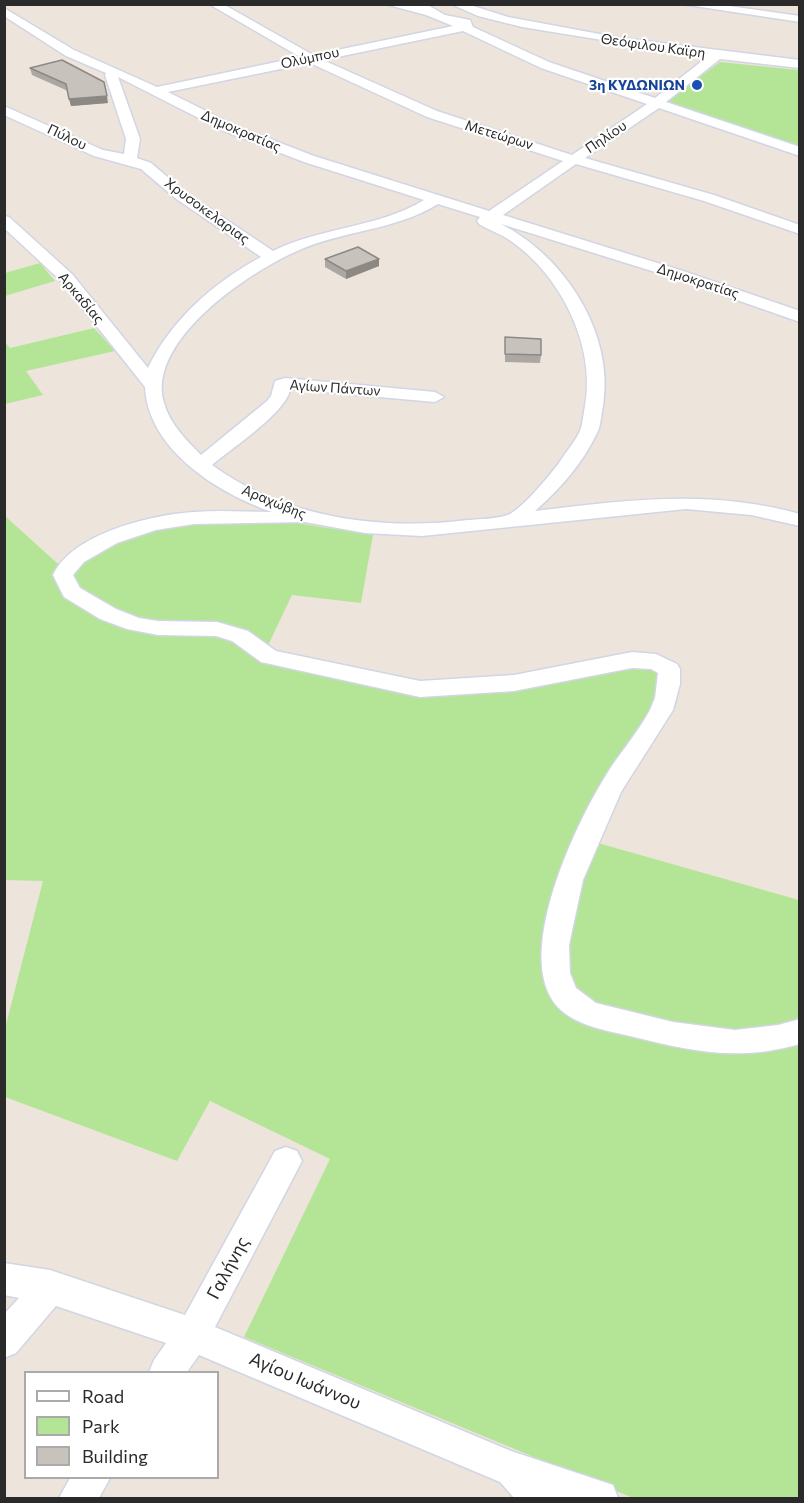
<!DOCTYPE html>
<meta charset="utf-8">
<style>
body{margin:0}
#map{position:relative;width:804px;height:1503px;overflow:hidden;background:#ede5dc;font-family:Commissioner,sans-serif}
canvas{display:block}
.frame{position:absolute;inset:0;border:6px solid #2a2a2a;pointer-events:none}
.legend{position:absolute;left:24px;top:1371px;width:195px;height:108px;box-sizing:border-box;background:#fff;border:2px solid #aaa;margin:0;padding:8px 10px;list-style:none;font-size:18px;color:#2a2a2a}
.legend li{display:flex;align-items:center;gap:12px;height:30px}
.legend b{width:30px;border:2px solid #aaa}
</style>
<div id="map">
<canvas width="804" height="1503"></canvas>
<div class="frame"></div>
<ul class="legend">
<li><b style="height:8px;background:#fff"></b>Road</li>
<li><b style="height:16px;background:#b4e597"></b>Park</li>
<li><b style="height:16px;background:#c8c2bc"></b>Building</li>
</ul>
</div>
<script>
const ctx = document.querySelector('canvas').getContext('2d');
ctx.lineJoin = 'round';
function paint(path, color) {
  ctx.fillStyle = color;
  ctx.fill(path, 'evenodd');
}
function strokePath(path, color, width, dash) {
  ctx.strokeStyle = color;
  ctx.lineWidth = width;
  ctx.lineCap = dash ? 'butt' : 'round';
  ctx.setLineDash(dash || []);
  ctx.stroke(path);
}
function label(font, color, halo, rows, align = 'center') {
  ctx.font = font + ' Commissioner,sans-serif';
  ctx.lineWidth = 4.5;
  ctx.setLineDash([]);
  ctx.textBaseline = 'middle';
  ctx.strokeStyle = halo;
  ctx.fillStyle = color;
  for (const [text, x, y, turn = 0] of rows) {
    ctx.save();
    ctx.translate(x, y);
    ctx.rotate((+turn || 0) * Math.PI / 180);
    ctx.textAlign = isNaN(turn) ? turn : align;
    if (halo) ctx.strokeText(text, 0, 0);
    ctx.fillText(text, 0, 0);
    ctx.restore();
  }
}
paint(new Path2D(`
 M720,62L799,70V147L666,102Z
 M40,263L55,281L5,296V273Z
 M94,328L115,351L26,371L43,395L5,404V342L10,348Z
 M5,516L57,563L74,566L100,548L172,523L290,522L373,535L361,603L292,595L262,658L274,665L419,692L645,663L666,678L598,843L799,900V1498H633L244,1337L330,1159L210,1101L177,1161L5,1097L4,1032L43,881L5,880Z`), '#b4e597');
const minor = new Path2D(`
 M209,4H223L313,55L453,26L426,15L385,4H426L445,15L470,20L473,27L549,62L655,98L707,57L522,27L478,16L451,4H467L508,17L621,38L800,60V68L720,59L666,102L800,147V156L659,108L585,158L714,195L800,225V234L704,201L576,164L503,215L680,270L800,311V322L668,276L501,224C564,256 615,333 603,406C601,415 601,426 597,433C583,463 559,490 535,511C627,500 709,489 800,514V526L751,515L686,509L422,536L365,533L305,522L194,524L156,530L117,543L84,562L73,575L80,588L116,609L139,618L158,621L217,622L248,631L276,651L420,681L514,675L632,652L656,654L677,664L680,669V684L673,710L621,792L583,880L569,945L570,973L576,988L596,1003L673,1022L735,1030L778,1025L800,1019V1044C737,1062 691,1051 630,1036C607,1031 580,1026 562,1011C509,965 573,830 602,782C616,757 636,736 650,710L655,698L658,673L651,669L632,668L514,691L420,697L261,662L232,641L216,636L158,635L127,629L100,619L64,597L53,575C73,533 151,515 194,512C220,510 246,512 272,512C218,493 148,450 145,387L60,280L4,228V216L9,217L72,274L148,368C171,320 214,282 261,257L175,198L141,169L94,156L4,115V106L103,150L124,154L126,139L105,75L106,73L66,56L4,16V8L74,50L157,87L300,57ZM463,31L541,68L647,104L572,155L437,111L323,60ZM310,63L427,117L563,161L489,211L314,156L234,125L168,92ZM118,77L224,131L304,162L424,200C378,228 321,227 273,251L185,192L151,163L137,158L140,139ZM438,204L480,217L477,221L479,224C489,230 501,234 511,241C561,276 596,346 585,406C583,415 583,425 579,433C574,443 565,453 559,463C549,476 523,508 508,515C497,519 479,519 468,520C380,531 285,518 212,465C231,449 288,411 290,389L435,402L444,397L435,392L285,378L275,381L271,396L267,401L201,455C186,440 170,424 164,403C145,339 256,267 304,248C348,230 396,230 438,204Z
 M681,4H715L800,16V22Z
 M286,1147L297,1151L302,1161L215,1327L511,1451L613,1485L618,1498H514L500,1482L199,1355L187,1372H149L154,1360L166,1343L56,1306L16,1353L4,1358V1314L19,1298L4,1295V1263L50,1270L185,1315L275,1151Z
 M70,1478H110L99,1498H59Z`);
strokePath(minor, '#d1d5e4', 3);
paint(minor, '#fff');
paint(new Path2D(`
 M30,68L108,103L71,106L68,91L32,75Z
 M325,259H379V266L346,279L325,267Z
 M505,337L541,355L540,363L505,362Z`), '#aca7a2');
paint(new Path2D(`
 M107,96L108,103L71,106L69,99Z
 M379,259V266L346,279V271Z`), '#8c8884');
const building = new Path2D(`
 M62,60L104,82L107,96L69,99L66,84L30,68Z
 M358,247L379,259L346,271L325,259Z
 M505,337L541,339V355L505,354Z`);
paint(building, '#c8c2bc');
strokePath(building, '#8c8884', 1.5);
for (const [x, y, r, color] of [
 [697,85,6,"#1a4fb4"]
]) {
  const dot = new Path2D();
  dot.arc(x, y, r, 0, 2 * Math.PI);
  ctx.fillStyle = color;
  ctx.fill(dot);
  strokePath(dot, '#fff', 2);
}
label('14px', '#2a2a2a', '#fff', [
 ["Θεόφιλου Καϊρη",653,46,8],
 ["Ολύμπου",310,58,-12],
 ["Δημοκρατίας",241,131,23],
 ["Μετεώρων",499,135,17],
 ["Πύλου",67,137,25],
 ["Πηλίου",606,137,-34],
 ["Χρυσοκελαριας",207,211,36],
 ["Δημοκρατίας",698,281,18],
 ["Αρκαδίας",81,298,50],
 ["Αγίων Πάντων",335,388,4],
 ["Αραχώβης",274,502,22]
]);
label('bold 14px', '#164399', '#fff', [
 ["3η ΚΥΔΩΝΙΩΝ",685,85]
], 'right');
label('18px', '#2a2a2a', '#fff', [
 ["Γαλήνης",228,1268,-62],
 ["Αγίου Ιωάννου",305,1381,23]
]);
</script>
